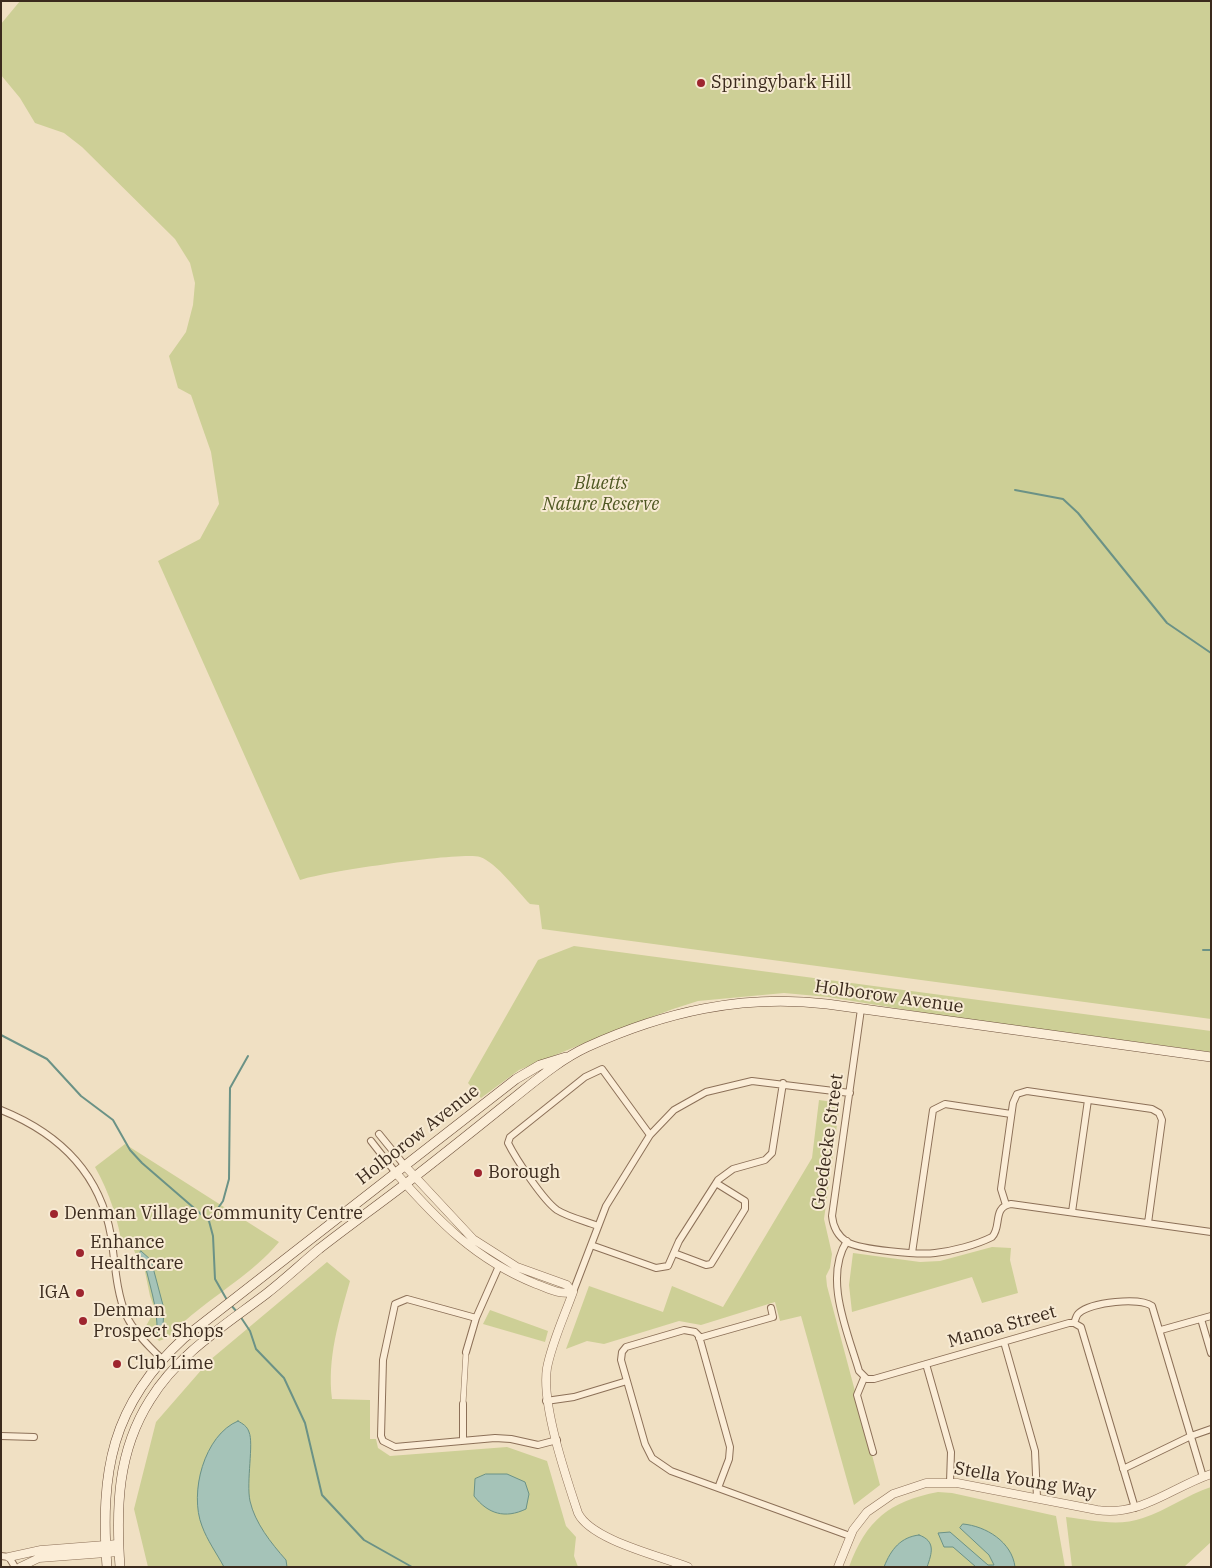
<!DOCTYPE html>
<style>
body{margin:0}
#map{position:relative;width:1212px;height:1568px;overflow:hidden;background:#f0e0c3;font-family:"IBM Plex Serif",serif}
canvas{display:block}
.frame{position:absolute;inset:0;border:2px solid #3b2a1d;pointer-events:none}
</style>
<div id="map">
<canvas width="1212" height="1568"></canvas>
<div class="frame"></div>
</div>
<script>
const ctx = document.querySelector('canvas').getContext('2d');
ctx.lineJoin = 'round';
function paint(path, color) {
  ctx.fillStyle = color;
  ctx.fill(path, 'evenodd');
}
function strokePath(path, color, width, dash) {
  ctx.strokeStyle = color;
  ctx.lineWidth = width;
  ctx.lineCap = dash ? 'butt' : 'round';
  ctx.setLineDash(dash || []);
  ctx.stroke(path);
}
function label(font, color, halo, rows, align = 'center') {
  ctx.font = font + ' "IBM Plex Serif",serif';
  ctx.lineWidth = 4;
  ctx.setLineDash([]);
  ctx.textBaseline = 'middle';
  ctx.strokeStyle = halo;
  ctx.fillStyle = color;
  for (const [text, x, y, turn = 0] of rows) {
    ctx.save();
    ctx.translate(x, y);
    ctx.rotate((+turn || 0) * Math.PI / 180);
    ctx.textAlign = isNaN(turn) ? turn : align;
    if (halo) ctx.strokeText(text, 0, 0);
    ctx.fillText(text, 0, 0);
    ctx.restore();
  }
}
paint(new Path2D(`
 M20,1H1211V1019L542,929L539,905L530,904C517,891 497,863 480,857C464,851 321,872 300,880L158,561L200,539L219,504L211,452L191,395L178,388L169,356L186,332L193,305L195,283L190,263L175,239L82,147L64,133L35,123L20,98L1,75V24Z
 M574,946L1211,1031V1052L944,1016L828,997L784,993L698,1001L673,1009L604,1035L519,1070L481,1098L468,1083L538,960Z
 M819,1100L840,1103L824,1219L832,1254L830,1268L826,1276L827,1286L880,1485L854,1505L801,1316L780,1321L775,1302L701,1325L679,1321L604,1344L587,1341L566,1349L589,1286L663,1312L672,1286L723,1307L812,1158Z
 M125,1144L279,1242C253,1273 217,1293 186,1320C178,1327 170,1338 159,1341L146,1326L155,1310L150,1296L143,1262L138,1261L134,1250H123C118,1219 110,1194 95,1167Z
 M992,1247L1011,1248L1010,1260L1018,1293L982,1303L972,1277L852,1312L849,1285L853,1253L920,1262L940,1261Z
 M327,1262L350,1281C339,1320 327,1358 332,1399L370,1400V1439H376L378,1448L390,1456L507,1447L547,1461L566,1526L576,1537L574,1556L578,1567H148L134,1509L156,1422L210,1360Z
 M490,1310L548,1331L545,1342L483,1324Z
 M1211,1487V1542L1184,1567H1072L1066,1517C1092,1520 1118,1527 1143,1518C1167,1510 1187,1495 1211,1487Z
 M938,1492L952,1493L1056,1516L1065,1567H849C866,1520 890,1501 938,1492Z`), '#cdcf96');
const water = new Path2D(`
 M141,1251L151,1260L164,1309L163,1325L159,1333L157,1332C158,1308 149,1284 144,1260L138,1256Z
 M238,1421C243,1424 247,1426 249,1432C254,1443 246,1482 250,1501C255,1523 271,1543 286,1560L287,1567H224C217,1554 207,1540 202,1526C189,1493 204,1435 238,1421Z
 M486,1474H507L525,1482L529,1494L526,1509C505,1519 488,1514 474,1496L475,1479Z
 M963,1524C986,1526 1012,1542 1015,1567H976L953,1547H944L938,1533L950,1532L988,1565H994L989,1555L960,1528Z
 M919,1535C936,1541 932,1553 927,1567H884C891,1549 901,1537 919,1535Z`);
paint(water, '#a5c3b8');
strokePath(water, '#6b9286', 1);
strokePath(new Path2D(`
 M1015,490L1063,499L1078,513L1167,623L1211,653
 M1203,950H1211
 M1,1035L47,1059L81,1096L113,1120L130,1150L142,1163L209,1221L213,1236L215,1279L227,1300
 M209,1221L223,1201L229,1179L230,1088L248,1056
 M230,1304L237,1312
 M240,1316L250,1331L256,1349L284,1378L305,1423L322,1495L364,1540L412,1567`), '#6b9286', 2);
const pedestrian = new Path2D(`
 M463,1404L466,1352`);
const minor = new Path2D(`
 M861,1009L832,1216C833,1226 838,1236 847,1242C861,1250 919,1255 935,1253C953,1251 976,1245 992,1237C1002,1227 992,1207 1011,1204L1211,1232
 M1,1110C58,1133 100,1173 111,1236C115,1262 116,1291 126,1315C134,1332 148,1346 162,1359
 M379,1134L405,1166
 M371,1141L396,1173
 M1006,1205L1001,1189L1013,1103L1017,1094L1027,1091L1152,1109L1159,1113L1162,1120L1148,1223
 M1072,1212L1088,1100
 M598,1226C585,1221 568,1217 557,1210C543,1200 516,1159 508,1143L510,1137L585,1077L602,1069L650,1135
 M847,1241C823,1278 848,1333 859,1371L867,1379H874L1069,1323H1074L1081,1327L1135,1508
 M591,1245L656,1268L668,1266L679,1241L718,1180L733,1169L765,1160L772,1153L783,1083
 M674,1253L706,1265L711,1264L745,1209V1201L716,1183
 M912,1253L933,1110L945,1104L1011,1114
 M573,1292L606,1206L650,1135L674,1110L706,1092L752,1081L850,1093
 M476,1318L407,1299L395,1304L383,1360L381,1436L383,1441L395,1447L495,1438L511,1439L538,1445L557,1440
 M1201,1319L1211,1353
 M1074,1323C1076,1319 1076,1315 1079,1313C1091,1302 1140,1297 1152,1306L1203,1477
 M1161,1330L1211,1316
 M699,1338L773,1317L771,1308
 M1004,1342L1035,1451L1037,1498
 M466,1352L476,1318L499,1266
 M926,1364L951,1452L950,1482
 M864,1378L857,1395L873,1452
 M546,1401L574,1397L627,1381
 M463,1404V1441
 M1,1436L34,1437
 M1123,1469L1191,1436L1211,1429
 M718,1488L671,1471L652,1458L645,1444L621,1360L622,1352L626,1347L684,1330L695,1332L699,1336L730,1447L729,1459L718,1488L850,1536
 M1,1556L9,1557L15,1567`);
const tertiary = new Path2D(`
 M396,1173C438,1221 476,1260 536,1284C548,1288 559,1295 572,1292L567,1285L517,1267L473,1239L405,1166
 M573,1292C564,1317 552,1342 547,1368C541,1404 566,1477 578,1513C591,1540 660,1556 688,1567
 M9,1557L41,1550L118,1544
 M20,1567L39,1558L119,1552
 M838,1567L853,1530L867,1512L893,1494L926,1483H957L1097,1510C1140,1517 1172,1487 1211,1474`);
const secondary = new Path2D(`
 M107,1567C100,1472 111,1405 184,1338L516,1079L540,1065L566,1057
 M120,1567C116,1508 117,1452 150,1400C178,1354 224,1326 266,1294C284,1280 301,1264 319,1249C351,1224 385,1200 417,1175C449,1150 479,1126 510,1101C534,1082 559,1060 587,1047C664,1012 742,994 827,1004L1211,1057`);
strokePath(pedestrian, '#8c7058', 6);
strokePath(minor, '#8c7058', 8);
strokePath(tertiary, '#8c7058', 9);
strokePath(secondary, '#6e513c', 10);
strokePath(pedestrian, '#fbedd7', 5);
strokePath(minor, '#fbedd7', 6);
strokePath(tertiary, '#fbedd7', 8);
strokePath(secondary, '#fbedd7', 9);
for (const [x, y, r, color] of [
 [701,83,5,"#9e252f"],
 [478,1173,5,"#9e252f"],
 [54,1214,5,"#9e252f"],
 [80,1253,5,"#9e252f"],
 [80,1293,5,"#9e252f"],
 [83,1321,5,"#9e252f"],
 [117,1364,5,"#9e252f"]
]) {
  const dot = new Path2D();
  dot.arc(x, y, r, 0, 2 * Math.PI);
  ctx.fillStyle = color;
  ctx.fill(dot);
  strokePath(dot, '#f7ead3', 2);
}
label('18px', '#3b2a1d', '#f7ead3', [
 ["Springybark Hill",711,83],
 ["Borough",488,1173],
 ["Denman Village Community Centre",64,1214],
 ["Enhance",90,1243],
 ["Healthcare",90,1264],
 ["IGA",70,1293,"right"],
 ["Denman",93,1311],
 ["Prospect Shops",93,1332],
 ["Club Lime",127,1364]
], 'left');
label('italic 18px', '#4f5823', '#f7ead3', [
 ["Bluetts",601,484],
 ["Nature Reserve",601,505]
]);
label('18px', '#3b2a1d', '#f7ead3', [
 ["Holborow Avenue",889,997,8],
 ["Holborow Avenue",418,1135,-38],
 ["Goedecke Street",828,1142,-82],
 ["Manoa Street",1002,1327,-16],
 ["Stella Young Way",1025,1481,10]
]);
</script>
